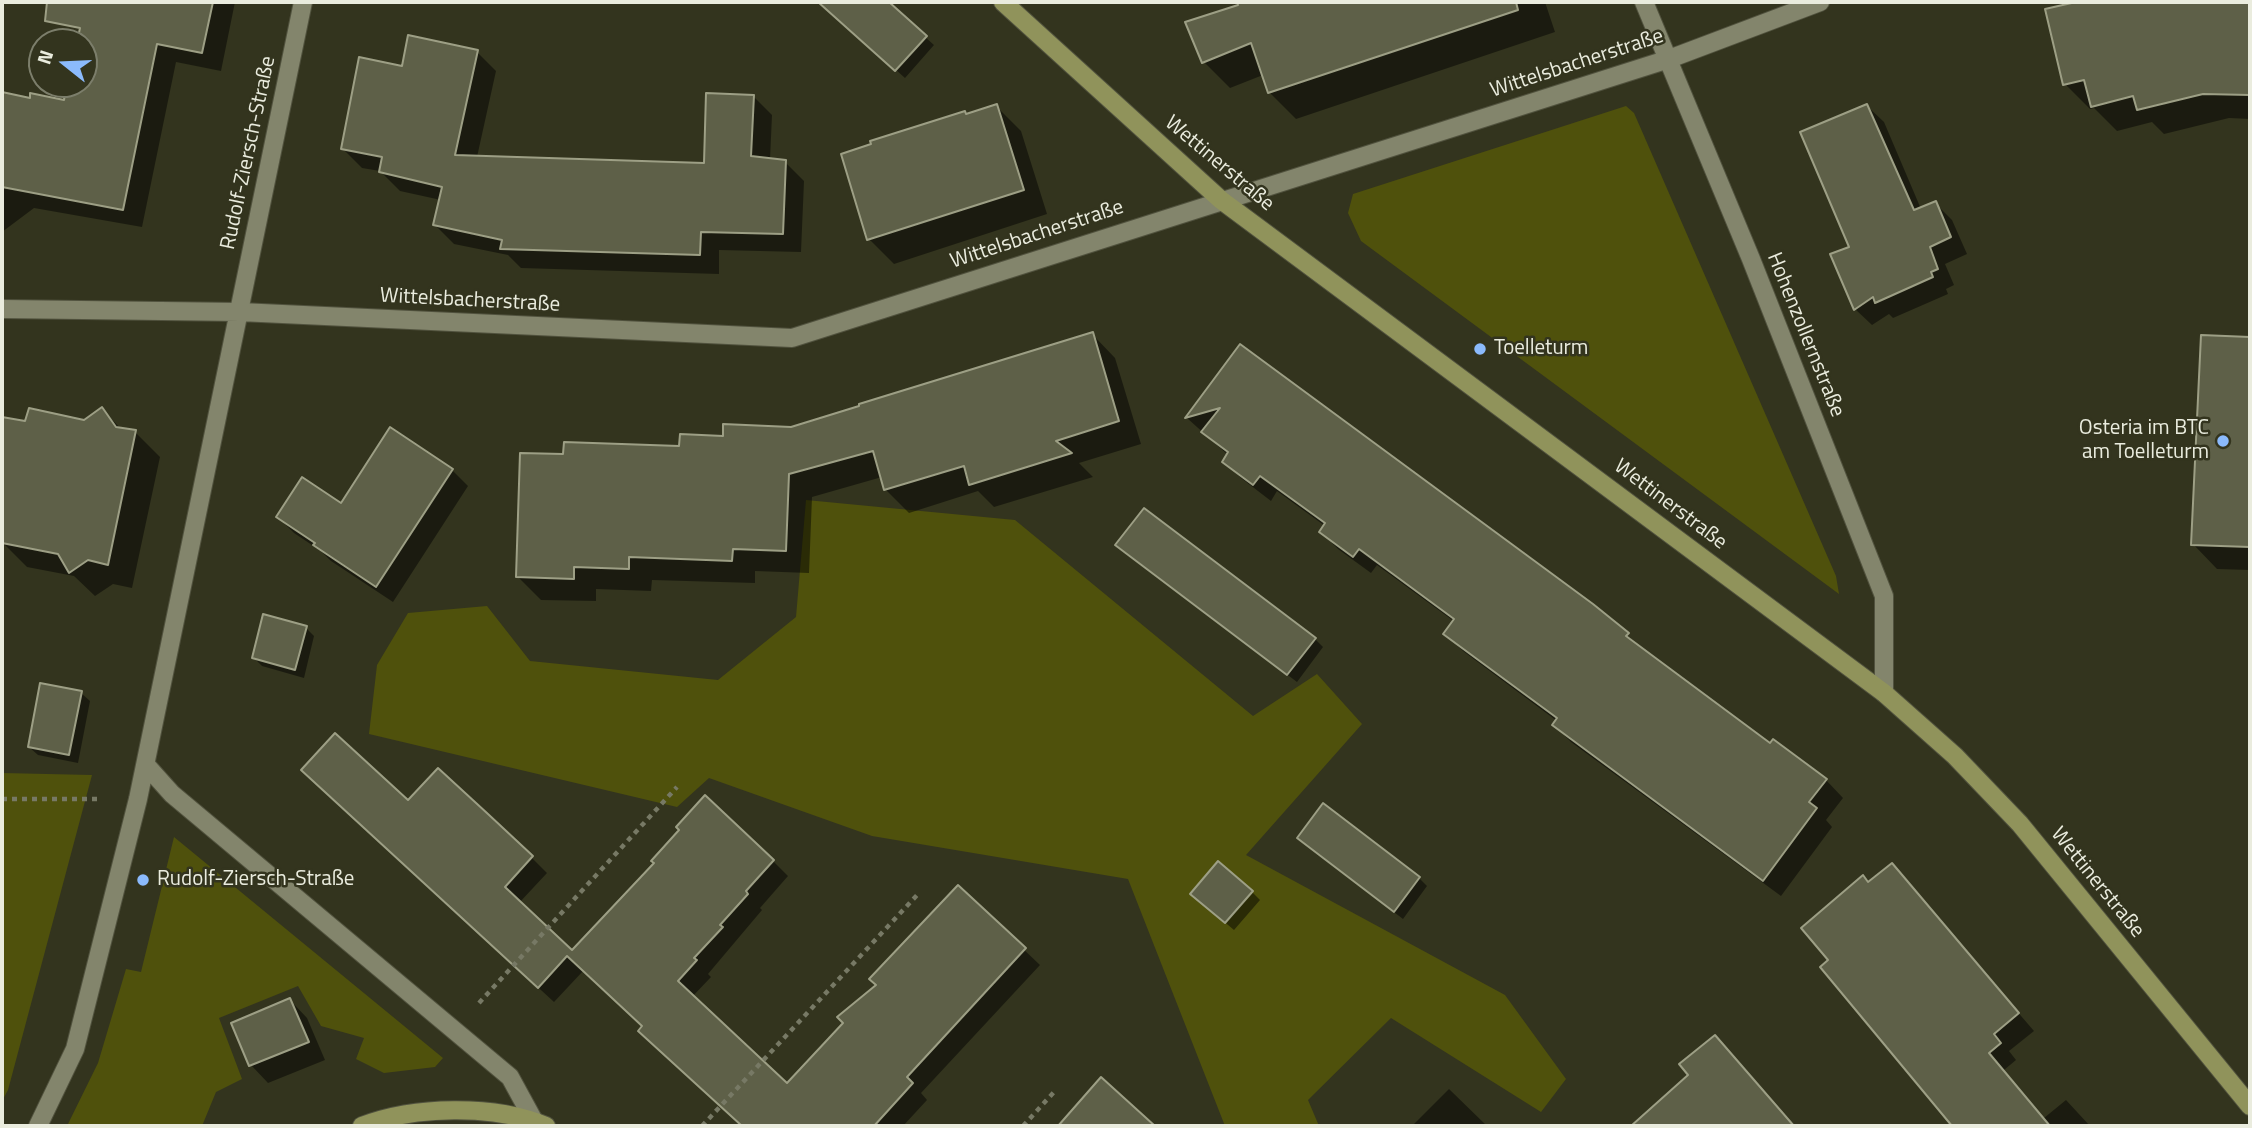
<!DOCTYPE html>
<meta charset="utf-8">
<style>
body{margin:0}
#map{position:relative;width:2252px;height:1128px;overflow:hidden;background:#33341e;font-family:"Titillium Web",sans-serif}
canvas{display:block}
.frame{position:absolute;inset:0;border:4px solid #eaecde;pointer-events:none}
.north{position:absolute;left:28px;top:28px;width:70px;height:70px;box-sizing:border-box;background:#33341e;border:2px solid #7c7e6b;border-radius:50%;rotate:288deg;font-size:19px;font-weight:700;line-height:28px;text-align:center;color:#eaecde}
.north::after{content:'';display:block;margin:auto;width:24px;height:32px;background:#8bbafc;clip-path:polygon(50% 0,100% 100%,50% 72%,0 100%)}
</style>
<div id="map">
<canvas width="2252" height="1128"></canvas>
<div class="frame"></div>
<div class="north">N</div>
</div>
<script>
const ctx = document.querySelector('canvas').getContext('2d');
ctx.lineJoin = 'round';
function paint(path, color) {
  ctx.fillStyle = color;
  ctx.fill(path, 'evenodd');
}
function strokePath(path, color, width, dash) {
  ctx.strokeStyle = color;
  ctx.lineWidth = width;
  ctx.lineCap = dash ? 'butt' : 'round';
  ctx.setLineDash(dash || []);
  ctx.stroke(path);
}
function label(font, color, halo, rows, align = 'center') {
  ctx.font = font + ' "Titillium Web",sans-serif';
  ctx.lineWidth = 5;
  ctx.setLineDash([]);
  ctx.textBaseline = 'middle';
  ctx.strokeStyle = halo;
  ctx.fillStyle = color;
  for (const [text, x, y, turn = 0] of rows) {
    ctx.save();
    ctx.translate(x, y);
    ctx.rotate((+turn || 0) * Math.PI / 180);
    ctx.textAlign = isNaN(turn) ? turn : align;
    if (halo) ctx.strokeText(text, 0, 0);
    ctx.fillText(text, 0, 0);
    ctx.restore();
  }
}
paint(new Path2D(`
 M1626,106L1634,113L1836,576L1839,594L1361,241L1348,213L1353,194Z
 M806,500L1015,520L1253,716L1317,674L1362,724L1246,855L1505,995L1566,1079L1541,1112L1391,1018L1308,1100L1319,1126H1225L1128,879L872,836L709,778L677,807L369,734L377,665L408,613L487,606L530,661L718,680L796,617Z
 M2,773L92,775L8,1090L2,1101Z
 M174,837L443,1058L435,1067L384,1073L356,1059L364,1038L321,1026L298,986L219,1018L242,1079L216,1092L202,1126H67L98,1063L126,969L141,972Z`), '#4f510c');
paint(new Path2D(`
 M87,2H235L221,71L176,62L142,227L34,208L2,232V94L31,100L65,102L69,84H84V42H78Z
 M820,2H886L934,45L905,78Z
 M1253,2H1545L1555,32L1296,119L1269,92L1263,75L1230,88L1204,62L1188,23Z
 M2085,2H2250V119L2229,118L2164,134L2152,122L2117,131L2094,108L2090,109L2065,84L2048,10Z
 M477,52L496,71L477,157L705,164L753,96L772,115L770,160L785,162L804,181L801,252L719,250V274L521,268L508,255L454,244L435,225L441,200L400,191L380,171L362,168L343,149L403,68Z
 M996,106L1021,131L1047,214L894,264L869,239L967,115Z
 M1867,106L1884,122L1921,209L1935,203L1952,220L1967,254L1945,264L1954,285L1946,289L1948,294L1893,318L1889,314L1872,325L1855,309L1852,247Z
 M1092,334L1115,358L1141,444L1079,463L1093,477L994,507L978,491L909,513L886,490L882,477L812,497L809,573L755,571V583L652,580L651,591L596,589V601L541,600L518,577L564,456L681,448L725,438L791,429Z
 M2203,337L2250,339V570L2217,569L2193,544Z
 M1240,347L1592,605L1645,651L1770,746L1826,780L1843,798L1826,820L1832,827L1781,896L1571,742L1554,725L1557,721L1463,651L1446,634L1455,622L1377,565L1371,573L1338,549L1321,532L1325,526L1277,491L1271,501L1241,478L1224,461L1228,455L1187,418Z
 M102,409L122,430L135,432L160,457L132,588L113,584L95,596L74,576L27,567L2,542V437L17,463Z
 M390,430L452,470L468,486L393,602L331,561L321,551L294,533L278,517L341,505Z
 M1126,553L1315,639L1323,647L1297,682Z
 M306,628L314,636L304,678L262,666L254,658Z
 M81,693L90,701L78,763L38,755L29,747Z
 M318,785L408,803L532,858L547,873L519,903L572,953L773,861L788,876L760,908L762,910L708,974L711,977L692,997L787,1086L878,985L958,887L1040,965L921,1093L927,1100L903,1126H743L655,1046L644,1026L584,970L554,1002Z
 M1308,846L1419,878L1427,886L1403,919Z
 M1891,865L2034,1031L2009,1051L2016,1060L2004,1070L2044,1118L2066,1100L2090,1126H1954L1823,967L1830,960L1869,884Z
 M1252,892L1260,900L1234,930L1201,902Z
 M290,1000L307,1018L325,1060L268,1083L251,1065Z
 M1730,1053L1794,1126H1652L1691,1075Z
 M1102,1080L1152,1126H1057Z
 M1449,1089L1487,1126H1412Z`), '#0007');
const building = new Path2D(`
 M47,2H213L202,53L157,44L123,210L2,187V92L30,98V93L64,100L67,84H84V42H77L80,28L45,21Z
 M818,2H889L927,36L895,71Z
 M1237,2H1516L1518,10L1268,93L1251,43L1202,63L1185,22L1238,5Z
 M2076,2H2250V95L2203,94L2137,110L2133,96L2091,107L2084,80L2063,85L2045,9Z
 M408,35L478,50L455,155L704,163L706,93L754,95L751,156L786,160L783,234L701,232L700,255L500,249L502,240L433,225L442,187L379,172L382,157L341,149L359,57L402,66Z
 M997,104L1024,190L867,240L841,154L871,144L870,141L965,111L966,114Z
 M1867,104L1914,210L1936,201L1951,237L1930,247L1938,269L1931,272L1933,277L1875,303L1873,297L1854,310L1830,254L1849,247L1800,132Z
 M1093,332L1119,421L1056,441L1072,453L969,485L964,466L884,490L873,451L789,474L786,551L733,549L732,561L629,557V569L574,567V579L516,577L520,453L563,454L564,442L679,446L680,434L723,436V424L791,427L859,406V404Z
 M2201,335L2250,337V547L2191,545Z
 M1240,344L1593,604L1629,633L1626,636L1770,743L1773,739L1827,779L1809,802L1817,808L1763,881L1552,725L1557,718L1443,634L1454,619L1359,549L1353,557L1319,532L1325,523L1260,476L1253,485L1222,462L1228,452L1201,432L1220,408L1185,418Z
 M102,407L116,427L136,430L108,565L88,560L69,573L58,554L2,543V417L25,421L29,408L84,420Z
 M390,427L453,469L376,587L313,545L315,543L276,517L302,477L341,503Z
 M1144,508L1316,638L1287,675L1115,545Z
 M263,614L307,626L295,670L252,658Z
 M40,683L82,691L69,755L28,747Z
 M335,733L408,800L438,768L488,814L533,856L505,887L572,950L654,863L651,861L679,830L676,827L705,795L774,860L746,891L748,894L720,925L723,927L694,958L697,960L678,981L787,1083L843,1023L837,1017L876,985L869,979L958,885L1026,948L907,1077L913,1083L874,1126H742L638,1031L642,1026L567,956L538,988L301,770Z
 M1323,803L1420,877L1394,912L1297,838Z
 M1218,861L1253,891L1225,923L1190,894Z
 M1892,863L2019,1013L1994,1034L2001,1043L1989,1053L2050,1126H1952L1820,967L1828,960L1801,928L1863,875L1868,882Z
 M290,998L309,1042L249,1066L231,1023Z
 M1715,1035L1794,1126H1631L1688,1075L1679,1064Z
 M1101,1077L1155,1126H1058Z`);
paint(building, '#5e6048');
strokePath(building, '#9d9f85', 2);
const street = new Path2D(`
 M1644,2L1751,259L1884,596V693
 M2,309L240,312L792,338L1669,59L1820,2
 M146,765L172,794L510,1077L534,1121
 M38,1126L75,1049L138,799L303,2`);
const secondary = new Path2D(`
 M1003,2L1221,200L1884,693L1955,756L2020,824L2250,1106
 M362,1126C414,1106 494,1104 546,1126`);
strokePath(street, '#51523e', 20);
strokePath(secondary, '#51523e', 20);
strokePath(new Path2D(`
 M2,799H102
 M479,1003L677,787
 M702,1126L919,893
 M1023,1126L1054,1092`), '#777965', 4.5, [5, 5]);
strokePath(street, '#83856c', 18);
strokePath(secondary, '#90935b', 18);
for (const [x, y, r, color] of [
 [1480,349,7,"#8bbafc"],
 [2223,441,7,"#8bbafc"],
 [143,880,7,"#8bbafc"]
]) {
  const dot = new Path2D();
  dot.arc(x, y, r, 0, 2 * Math.PI);
  ctx.fillStyle = color;
  ctx.fill(dot);
  strokePath(dot, '#33341e', 2.5);
}
label('21px', '#eaecde', '#33341e', [
 ["Wittelsbacherstraße",1577,64,-18],
 ["Rudolf-Ziersch-Straße",249,153,-78],
 ["Wettinerstraße",1219,164,40],
 ["Wittelsbacherstraße",1037,235,-18],
 ["Wittelsbacherstraße",470,301,3],
 ["Hohenzollernstraße",1805,335,68],
 ["Wettinerstraße",1670,505,37],
 ["Wettinerstraße",2097,883,51]
]);
label('21px', '#eaecde', '#33341e', [
 ["Toelleturm",1494,349],
 ["Osteria im BTC",2209,429,"right"],
 ["am Toelleturm",2209,453,"right"],
 ["Rudolf-Ziersch-Straße",157,880]
], 'left');
</script>
